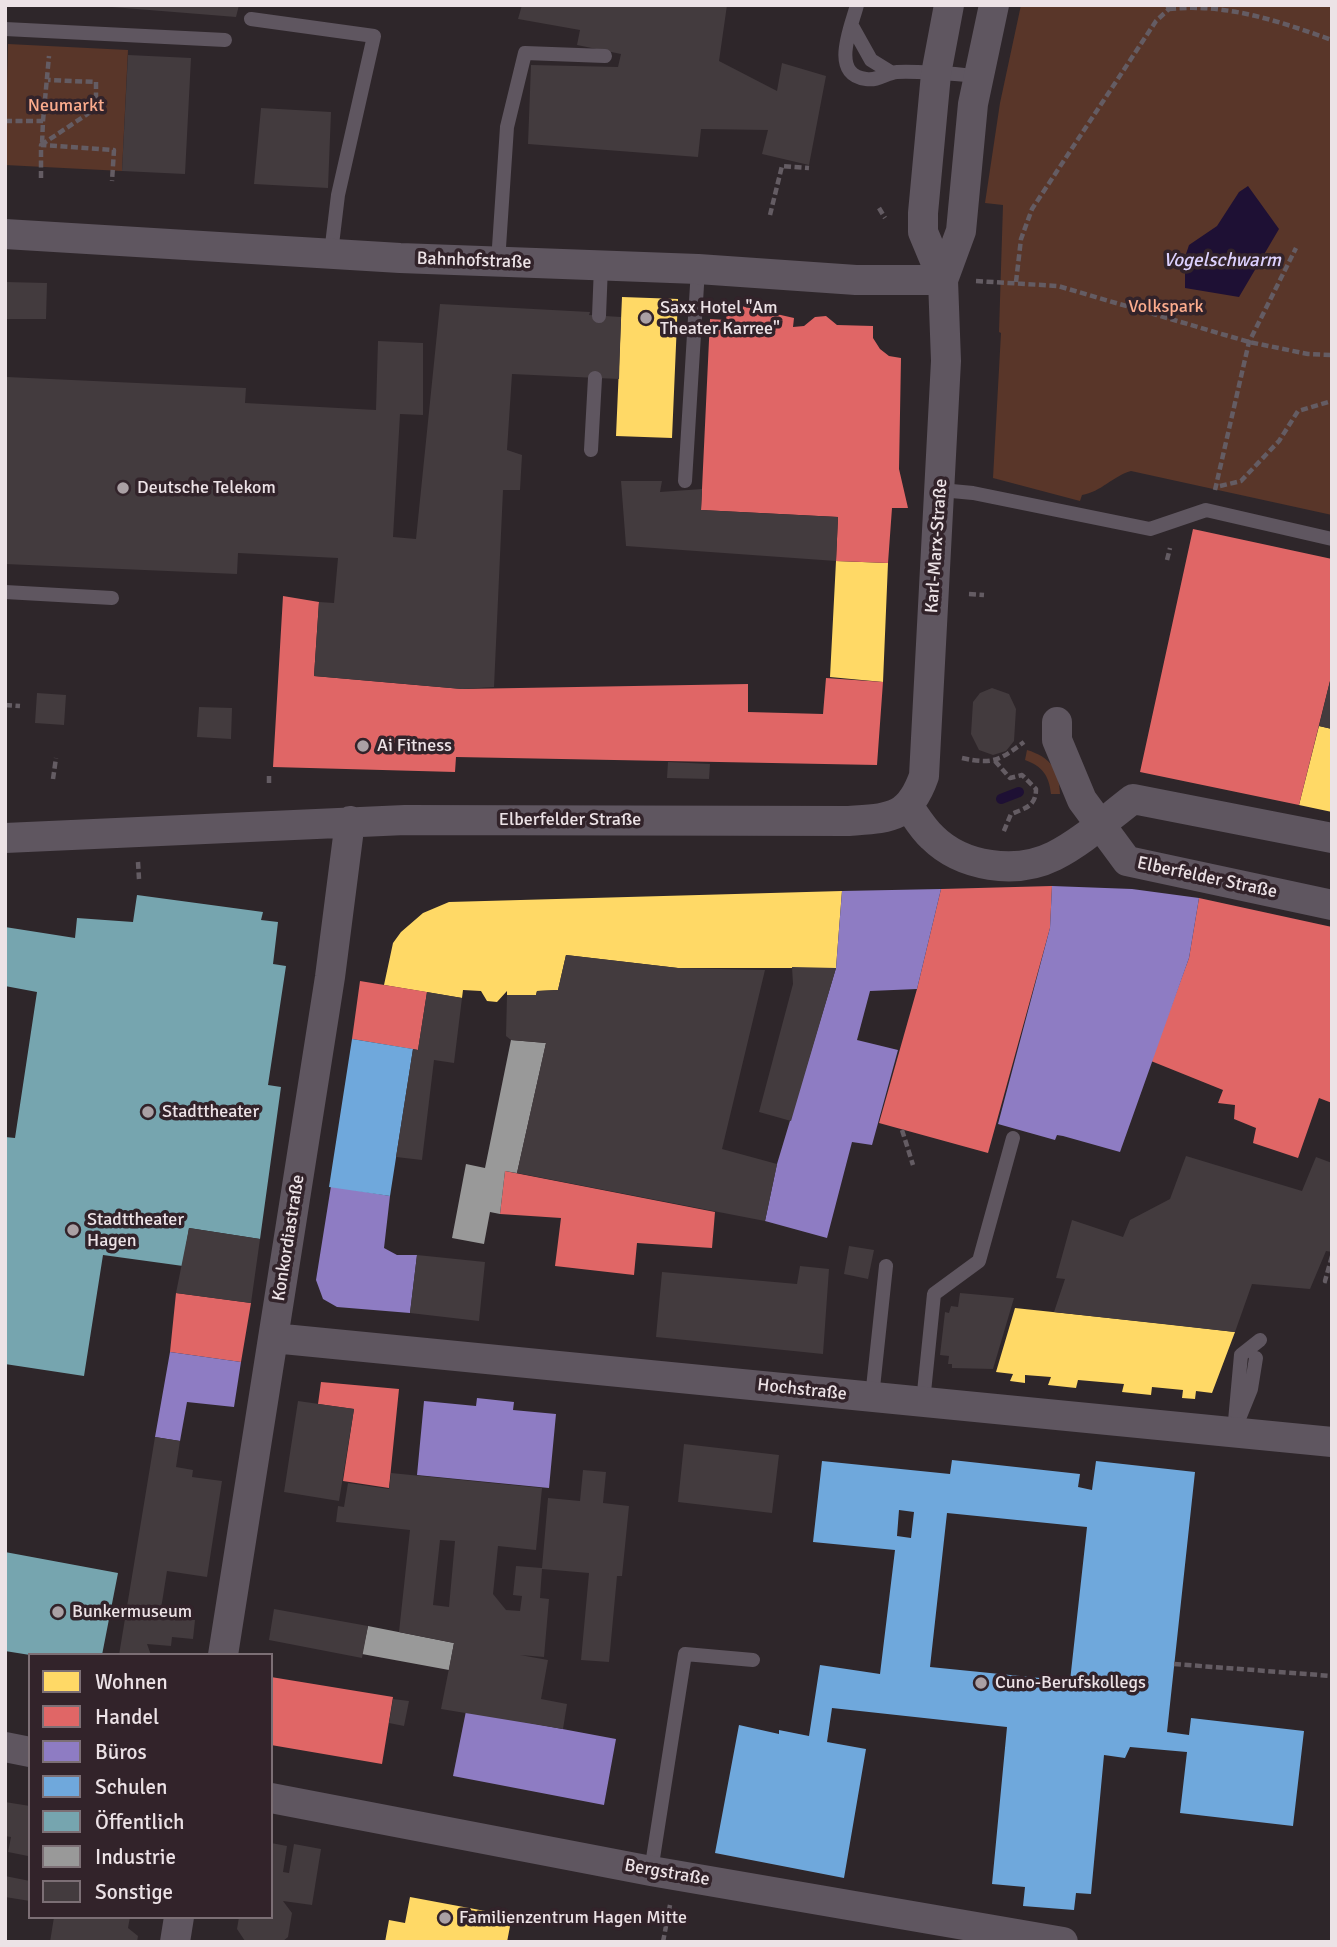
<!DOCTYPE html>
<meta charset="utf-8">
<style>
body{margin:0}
#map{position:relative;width:1337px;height:1947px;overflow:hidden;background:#2e262a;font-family:Signika,sans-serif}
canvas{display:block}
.frame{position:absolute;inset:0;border:7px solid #ece2e6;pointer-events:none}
.legend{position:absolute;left:28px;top:1653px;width:245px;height:266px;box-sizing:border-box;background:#32232a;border:2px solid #7c6f75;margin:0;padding:9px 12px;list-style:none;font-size:21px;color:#ece2e6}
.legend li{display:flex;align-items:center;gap:14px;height:35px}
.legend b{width:35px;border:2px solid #7c6f75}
</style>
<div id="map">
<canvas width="1337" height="1947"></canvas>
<div class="frame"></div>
<ul class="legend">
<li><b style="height:19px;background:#ffd966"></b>Wohnen</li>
<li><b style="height:19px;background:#e06666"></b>Handel</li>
<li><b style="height:19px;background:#8e7cc3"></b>Büros</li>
<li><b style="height:19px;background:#6fa8dc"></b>Schulen</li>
<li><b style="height:19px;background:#76a5af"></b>Öffentlich</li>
<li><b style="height:19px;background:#999"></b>Industrie</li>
<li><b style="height:19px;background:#433b3e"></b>Sonstige</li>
</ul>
</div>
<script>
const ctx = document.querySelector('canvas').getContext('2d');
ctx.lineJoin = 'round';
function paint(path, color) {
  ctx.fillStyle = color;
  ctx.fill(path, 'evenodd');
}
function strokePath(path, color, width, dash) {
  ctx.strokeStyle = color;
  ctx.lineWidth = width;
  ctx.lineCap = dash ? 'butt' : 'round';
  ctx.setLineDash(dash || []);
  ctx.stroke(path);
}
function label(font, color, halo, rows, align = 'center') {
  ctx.font = font + ' Signika,sans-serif';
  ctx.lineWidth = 7;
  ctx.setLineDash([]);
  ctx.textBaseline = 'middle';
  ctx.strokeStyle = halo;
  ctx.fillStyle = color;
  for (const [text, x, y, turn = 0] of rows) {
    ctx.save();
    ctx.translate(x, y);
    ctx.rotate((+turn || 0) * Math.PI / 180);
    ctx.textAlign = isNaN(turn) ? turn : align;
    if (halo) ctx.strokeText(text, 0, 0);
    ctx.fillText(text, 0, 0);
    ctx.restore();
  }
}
paint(new Path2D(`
 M1021,5H1332V515L1131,471C1113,476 1101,492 1082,495L1080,501L993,478L1001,333L999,332L1003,205L985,203L1000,103Z
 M8,44L128,50L122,171L5,165Z
 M1027,750C1050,757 1059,769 1060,794H1051C1049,775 1042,766 1025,760Z`), '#593629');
paint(new Path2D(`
 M1248,186L1279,229L1239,297L1185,288V257L1189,245L1217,226L1239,192Z`), '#1e1034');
paint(new Path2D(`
 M622,297L678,299L672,438L616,436Z
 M836,561L888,563L883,682L830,677Z
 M1319,726L1332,729V812L1299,805Z
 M842,891L836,968H678L566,955L558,990L537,991L536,995H507V991L497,1002L487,1001L481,991L463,990L462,998L384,985L393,943L401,932L423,913L449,902Z
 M1015,1308L1165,1324L1235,1332L1212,1393L1196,1391L1195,1399L1182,1398L1183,1390L1152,1387L1151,1395L1122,1392L1124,1384L1078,1380L1076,1388L1048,1385L1051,1377L1025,1375V1383L1010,1381L1013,1374L996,1372Z
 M410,1897L512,1916L507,1942H385L389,1920L405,1923Z`), '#ffd966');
paint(new Path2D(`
 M728,303L794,318L793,327L804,326L815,317L826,316L837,325L873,326V338L880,349L889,356L901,358L899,469L908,508H892L888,563L836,561L838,517L701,510L710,319L726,320Z
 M1193,529L1332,559V673L1299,805L1140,772Z
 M283,596L319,602L314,676L462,689L748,684V712L823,714L826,678L883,682L877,765L456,757L455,772L273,767Z
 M1052,886L1050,928L988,1153L879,1123L917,989L941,889Z
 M1199,898L1332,927V1103L1319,1098L1298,1158L1253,1143L1256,1128L1234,1119L1235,1105L1218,1103L1223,1090L1151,1061L1189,958Z
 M360,981L427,992L418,1050L352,1039Z
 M505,1171L715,1212L712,1248L637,1243L634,1275L555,1266L561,1218L500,1214Z
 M176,1293L251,1303L241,1362L170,1352Z
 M321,1382L399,1389L389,1488L343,1481L354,1409L318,1404Z
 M271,1677L393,1697L382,1764L271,1745Z`), '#e06666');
paint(new Path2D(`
 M1052,886L1132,889L1199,898L1189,958L1120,1152L1063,1136L1057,1135L1055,1140L998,1124L1050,928Z
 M941,889L917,989L870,991L857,1040L898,1050L872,1145L852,1142L827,1238L765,1221L777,1164L836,968L842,891Z
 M331,1186L390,1196L384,1248L397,1255H417L410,1313L337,1307L323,1299L316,1280Z
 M170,1352L241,1362L234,1407L187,1402L180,1441L155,1437Z
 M477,1398L514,1402L513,1410L556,1414L549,1488L417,1475L424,1401L476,1406Z
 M466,1711L616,1739L604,1805L453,1776Z`), '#8e7cc3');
paint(new Path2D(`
 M352,1039L413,1049L390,1196L329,1187Z
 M952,1460L1080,1474L1078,1487L1092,1490L1096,1461L1195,1472L1167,1732L1189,1735L1191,1718L1304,1731L1293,1826L1180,1813L1187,1752L1130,1747L1125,1758L1104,1755L1091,1894L1076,1893L1074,1910L1023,1906L1025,1887L992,1884L1007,1727L832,1708L827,1742L866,1749L844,1878L715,1853L739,1725L779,1734V1730L809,1736L820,1665L880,1674L895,1550L813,1542L822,1461L950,1474ZM899,1510L914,1512L911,1538L897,1536ZM947,1513L1087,1527L1070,1681L930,1667Z`), '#6fa8dc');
paint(new Path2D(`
 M137,895L263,912L261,920L278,922L273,964L286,966L268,1085L281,1087L260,1239L189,1228L183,1266L103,1255L84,1376L5,1364V1137L15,1138L37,992L5,986V927L75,938L77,918L133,922Z
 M5,1552L118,1573L102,1655H30L5,1651Z`), '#76a5af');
paint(new Path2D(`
 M511,1040L546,1043L517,1173L505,1171L500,1214L490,1212L484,1244L452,1238L466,1164L485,1168Z
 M368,1626L454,1643L449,1670L362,1654Z`), '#999');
strokePath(new Path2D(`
 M1001,799L1019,792`), '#1e1034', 10);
paint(new Path2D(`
 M87,5H239L236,17Z
 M522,5H727L719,61L777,91L782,63L826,76L809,165L762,154L768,130L701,129L698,157L528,144L531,65L618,67L621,54L577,45L580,30L518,19Z
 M128,55L191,58L185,174L122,171Z
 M261,108L331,112L328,188L254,184Z
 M5,282L47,283L46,319H5Z
 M440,304L590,312L589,315L621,317L619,379L512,374L507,450L522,455L520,490H503L494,687L462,689L314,676L319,602L334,603L338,558L238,553L237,574L5,564L7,377L246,388L245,403L376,410L378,341L423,343V415L400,414L393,537L416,539Z
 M621,481H662L660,492L702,489L701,510L838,517L836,561L626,546Z
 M1331,677H1332V729L1319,726Z
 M992,688L1009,694L1016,709L1014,741L1006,751L993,755L979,750L971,734L973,702L980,693Z
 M37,693L66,695L64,725L35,723Z
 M199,707L232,708L231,739L197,737Z
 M668,762L710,764L709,779L667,778Z
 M566,955L678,968L765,970L722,1149L777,1164L765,1221L517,1173L546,1043L511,1040L506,1036L507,995H536L537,991L558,990Z
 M792,967L836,968L791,1121L759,1112L793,984Z
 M427,992L462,998L454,1063L434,1060L422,1160L396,1157L413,1049L418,1050Z
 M1186,1156L1302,1191L1316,1157L1332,1163V1252L1326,1251L1310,1289L1252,1284L1235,1332L1054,1312L1065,1279L1056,1278L1072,1220L1123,1237L1130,1220L1170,1199Z
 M189,1228L260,1239L251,1303L176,1293Z
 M849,1246L874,1250L868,1279L844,1274Z
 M417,1255L485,1262L479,1321L410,1313Z
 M800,1266L829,1269L823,1354L656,1337L662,1272L797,1284Z
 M960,1293L1014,1298L993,1369L952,1368V1364H948L949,1356L940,1355L945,1312L949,1313L951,1306L958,1307Z
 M298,1401L354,1409L339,1501L284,1492Z
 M155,1437L180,1441L176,1467L193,1470L192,1477L222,1481L207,1577L167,1571L160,1615L195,1620L193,1639L172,1637L171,1646L147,1644L151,1655H119Z
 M684,1444L779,1455L772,1513L678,1502Z
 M583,1470L606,1472L603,1503L629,1506L622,1576H617L609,1662L581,1660L589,1573L542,1569L540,1598L549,1599L544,1657L520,1655L548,1660L541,1699L567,1704L563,1729L441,1709L454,1643L399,1632L410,1530L336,1522L338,1506L344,1507L348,1483L389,1489L391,1473L542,1488L536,1550L498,1546L493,1594L506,1610L520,1611L522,1596L513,1595L516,1566L542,1568L548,1498L580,1501ZM440,1540L455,1541L449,1607L433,1605Z
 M274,1609L368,1626L362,1658L269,1640Z
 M393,1699L409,1701L404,1726L389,1723Z
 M5,1802L30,1806L28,1856L8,1852L11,1837L5,1836Z
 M271,1843L287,1846L283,1872L289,1873L294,1844L321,1849L312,1905L283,1901L292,1913L288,1937L282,1942L245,1941L237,1929L239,1917H271Z
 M5,1876L30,1881V1901L5,1897Z
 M54,1917H130L128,1928L138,1936L137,1942H50Z`), '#433b3e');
strokePath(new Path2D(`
 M1169,9C1227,3 1278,21 1332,40
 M5,121H43L42,144
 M43,121L49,56
 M41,145L89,113L96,104V82L48,80
 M41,178V145L114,150L112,181
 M879,208L885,218
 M770,215L782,166L809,168
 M976,281L1058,286L1249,342L1308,354L1332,355
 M1016,282L1021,239L1032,209L1156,21L1169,9L1167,5
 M1220,486L1241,481L1279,441L1298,411L1332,401
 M1215,490L1249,342L1296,248
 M1167,560L1170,548
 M969,594L984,595
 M5,705L20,706
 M962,758C993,765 1000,760 1024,742
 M995,761L1010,778L1022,775L1036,789C1036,806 1026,808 1011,814L1003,833
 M53,779L56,758
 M269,783V774
 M138,862L139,879
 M902,1130L913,1165
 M1332,1256L1325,1281L1332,1282
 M1174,1664L1332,1676
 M663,1942L670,1905`), '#645c63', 4.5, [7, 3.5]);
strokePath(new Path2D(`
 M857,5C852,25 829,75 866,79C879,81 886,73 897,72C924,71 952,74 978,76
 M251,19L374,36L338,195L331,253
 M852,26L871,60L892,73
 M5,29L225,40
 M498,262L507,127L525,53L605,56
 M599,316L601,266
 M591,450L595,378
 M685,481L698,269
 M941,490L973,493L1150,529L1206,510L1332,539
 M5,592L112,598
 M872,1397L886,1266
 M923,1402L934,1294L979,1261L1013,1138
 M1238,1421L1251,1389L1256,1358
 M1234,1432L1241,1355L1260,1340
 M651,1871L685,1654L753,1660`), '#5f5660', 14);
strokePath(new Path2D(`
 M5,234L400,258L698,269L856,280H943
 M943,280L961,231L973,104L994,5
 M1057,722V740L1082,800L1127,861L1332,905
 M909,807C916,817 923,829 932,837C962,867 1016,875 1054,856C1082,842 1108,818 1133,799L1332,838
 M5,838L405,820L849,821C890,818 909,819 924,776L946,361L943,280L923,232V213L936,74L949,5
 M273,1338L1332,1442
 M223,1655L330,977L350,821
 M5,1747L30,1752
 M271,1798L651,1871L1063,1942
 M175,1942L179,1917`), '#5f5660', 30);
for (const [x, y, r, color] of [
 [646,318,7,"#aaa0a4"],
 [123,488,7,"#aaa0a4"],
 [363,746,7,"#aaa0a4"],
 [148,1112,7,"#aaa0a4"],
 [73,1230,7,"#aaa0a4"],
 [58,1612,7,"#aaa0a4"],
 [981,1683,7,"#aaa0a4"],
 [445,1918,7,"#aaa0a4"]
]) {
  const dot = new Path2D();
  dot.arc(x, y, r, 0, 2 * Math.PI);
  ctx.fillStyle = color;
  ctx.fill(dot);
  strokePath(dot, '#32232a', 2.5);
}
label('18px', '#fcac8d', '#32232a', [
 ["Neumarkt",66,106],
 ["Volkspark",1166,307]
]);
label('18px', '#ece2e6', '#32232a', [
 ["Bahnhofstraße",474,261,2],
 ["Karl-Marx-Straße",937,546,-86],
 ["Elberfelder Straße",570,820],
 ["Elberfelder Straße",1207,878,12],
 ["Konkordiastraße",289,1238,-81],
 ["Hochstraße",802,1390,6],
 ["Bergstraße",667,1873,10]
]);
label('18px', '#ece2e6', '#32232a', [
 ["Saxx Hotel \"Am",660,308],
 ["Theater Karree\"",660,329],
 ["Deutsche Telekom",137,488],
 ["Ai Fitness",377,746],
 ["Stadttheater",162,1112],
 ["Stadttheater",87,1220],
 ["Hagen",87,1241],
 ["Bunkermuseum",72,1612],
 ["Cuno-Berufskollegs",995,1683],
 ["Familienzentrum Hagen Mitte",459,1918]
], 'left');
label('italic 19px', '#dcd1fe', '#32232a', [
 ["Vogelschwarm",1222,261]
]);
</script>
